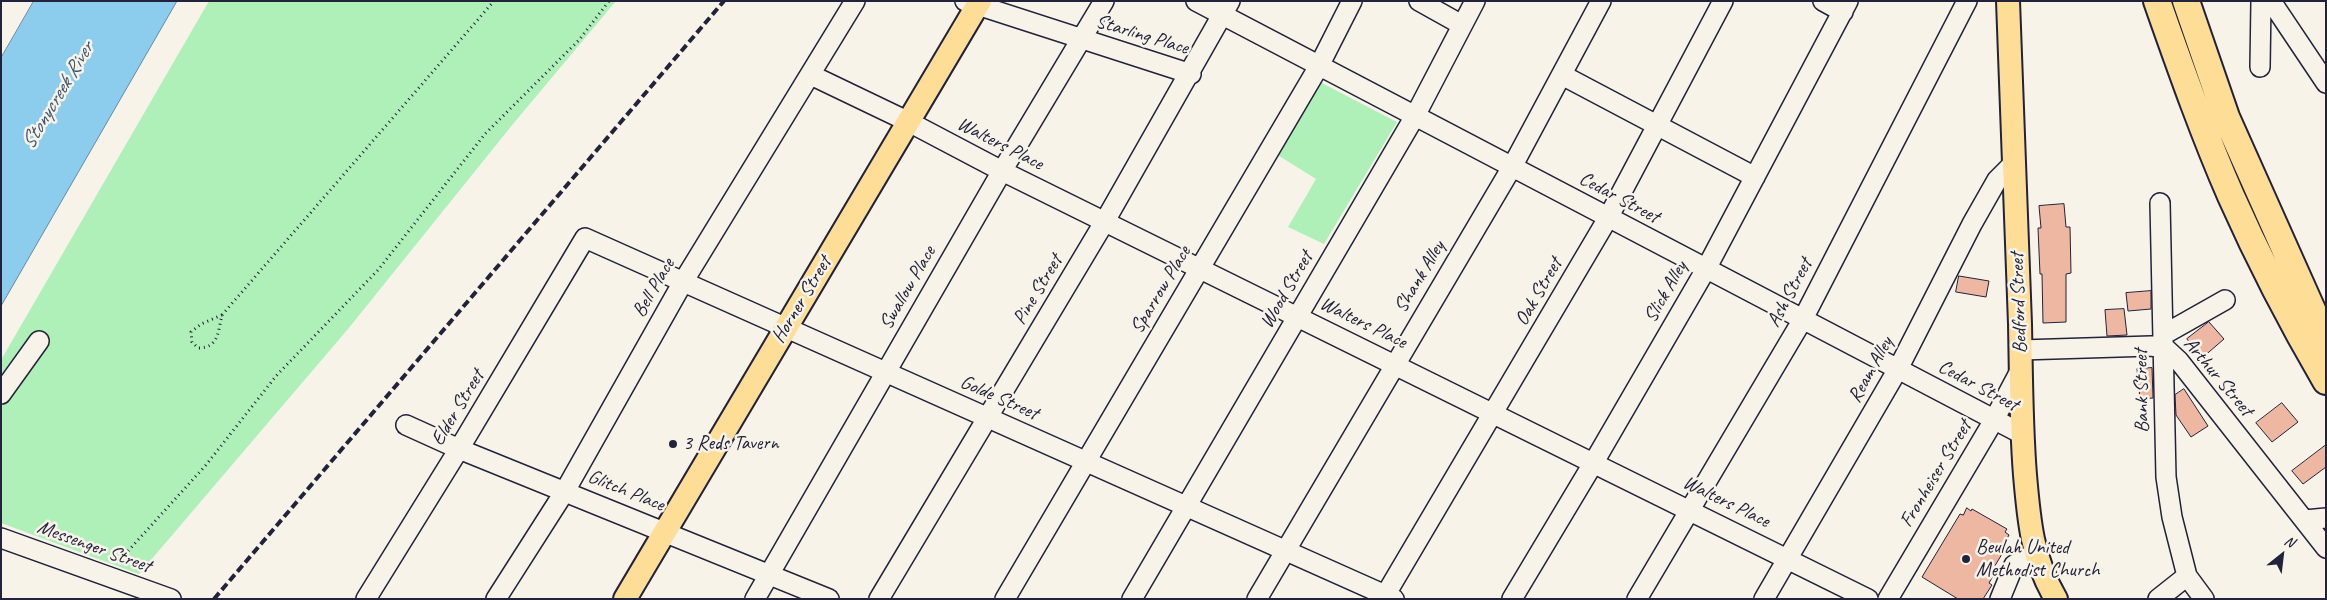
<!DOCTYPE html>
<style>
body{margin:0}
#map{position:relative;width:2327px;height:600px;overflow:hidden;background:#f7f3e8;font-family:Caveat,sans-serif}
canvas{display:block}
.frame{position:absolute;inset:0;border:2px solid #22223b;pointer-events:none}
.north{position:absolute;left:2257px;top:530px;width:50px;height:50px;-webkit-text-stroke:4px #f7f3e8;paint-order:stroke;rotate:29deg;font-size:14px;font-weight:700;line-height:20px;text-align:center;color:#22223b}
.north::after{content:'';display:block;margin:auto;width:18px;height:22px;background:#22223b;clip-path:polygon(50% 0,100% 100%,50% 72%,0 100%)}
</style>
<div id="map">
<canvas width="2327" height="600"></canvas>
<div class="frame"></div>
<div class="north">N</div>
</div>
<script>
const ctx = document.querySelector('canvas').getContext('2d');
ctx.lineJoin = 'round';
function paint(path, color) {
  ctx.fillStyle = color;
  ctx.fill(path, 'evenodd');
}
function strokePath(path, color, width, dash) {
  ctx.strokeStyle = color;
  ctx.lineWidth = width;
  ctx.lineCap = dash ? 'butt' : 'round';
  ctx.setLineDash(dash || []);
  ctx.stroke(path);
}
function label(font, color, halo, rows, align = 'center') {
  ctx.font = font + ' Caveat,sans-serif';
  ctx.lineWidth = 5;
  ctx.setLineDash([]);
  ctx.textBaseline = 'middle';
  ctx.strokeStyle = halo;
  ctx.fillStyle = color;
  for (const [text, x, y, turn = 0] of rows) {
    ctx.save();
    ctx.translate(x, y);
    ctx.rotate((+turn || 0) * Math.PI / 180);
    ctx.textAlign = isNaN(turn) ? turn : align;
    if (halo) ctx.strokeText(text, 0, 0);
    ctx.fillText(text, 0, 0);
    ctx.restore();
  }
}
paint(new Path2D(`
 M209,1H616L513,124L348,329L139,574L1,523V360Z
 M1318,81L1397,122L1324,244L1288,227L1316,179L1276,154Z`), '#aff0b9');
const water = new Path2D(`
 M34,1H177L1,306V58Z`);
paint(water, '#8ccded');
strokePath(water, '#6289a6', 1);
const building = new Path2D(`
 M2064,204L2066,227H2070L2071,273L2066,274V322L2043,323L2042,274H2040L2038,228H2041L2039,206Z
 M1959,276L1989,281L1986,297L1956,292Z
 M2151,291V309L2128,311L2126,293Z
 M2124,309L2127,335L2107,336L2105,310Z
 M2209,322L2224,339L2202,358L2187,339Z
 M2152,368L2153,398L2140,399L2137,369Z
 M2184,389L2208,426L2191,437L2176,415L2175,395Z
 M2282,403L2298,422L2272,442L2256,423Z
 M2326,445V467L2303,484L2292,471Z
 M1967,508L1971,511L1972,509L2007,529L2005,532L2009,535L2005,542L2008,544L1990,574L1993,576L1989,583L1992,585L1983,599H1958L1922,577L1960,514L1963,515Z`);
paint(building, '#eeb7a2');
strokePath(building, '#22223b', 1);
const minor = new Path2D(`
 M965,1L1191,74
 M1196,1L2022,434
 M1419,1L1462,25
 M1823,1L1843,12
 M2271,1L2326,83
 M2260,67L2261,1
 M811,75L909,122L1002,171L1868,599
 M1562,75L1755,177
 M2160,203L2166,477L2172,517L2187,576L2204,599
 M2163,335L2225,300
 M2021,350L2151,346L2165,348L2179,361L2326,548
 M1,394L39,341
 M406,425L459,449L829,599
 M2305,520L2326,518
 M1,538L171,599
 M366,599L459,449L585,238L1394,599
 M496,599L565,491L683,282L855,1
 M755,599L1002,171L1104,1
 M879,599L1105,221L1230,1
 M1005,599L1319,66L1352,1
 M1132,599L1415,116L1475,1
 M1257,599L1512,167L1601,1
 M1383,599L1608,218L1723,1
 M1512,599L1594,462L1706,269L1848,1
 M1637,599L1803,319L1967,1
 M1764,599L1898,369L1972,224L1997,180L2014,163
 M1888,599L1994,420L2020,371
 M2000,599L2014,565L2035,553
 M2158,599L2187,576`);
const major = new Path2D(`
 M2008,1C2012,109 2016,216 2020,324C2021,374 2021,425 2025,475C2029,522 2032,558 2056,599
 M625,599L980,1`);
const highway = new Path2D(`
 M2157,1C2180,66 2203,132 2231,196C2259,259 2291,321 2326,381
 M2186,1L2226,117L2326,341`);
strokePath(minor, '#22223b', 22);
strokePath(major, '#22223b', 26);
strokePath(highway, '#22223b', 30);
strokePath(new Path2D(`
 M222,315L201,324L191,332L192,342L198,348C219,348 218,331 222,315L494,1
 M118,562L206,465L276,376L378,270L485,134L579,40L609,1`), '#22223b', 3, [1, 4]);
strokePath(minor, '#f7f3e8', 19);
strokePath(major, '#fedd96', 22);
strokePath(highway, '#fedd96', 26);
strokePath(new Path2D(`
 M214,599L724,1`), '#22223b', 4, [8, 4]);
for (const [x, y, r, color] of [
 [673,444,5,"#22223b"],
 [1966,559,5,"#22223b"]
]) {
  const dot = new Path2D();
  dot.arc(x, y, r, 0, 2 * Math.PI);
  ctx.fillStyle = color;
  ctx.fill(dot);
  strokePath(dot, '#f7f3e8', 2);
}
label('20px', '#22223b', '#f7f3e8', [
 ["Starling Place",1142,35,17],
 ["Walters Place",1000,144,27],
 ["Cedar Street",1619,198,28],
 ["Shank Alley",1420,277,-59],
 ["Bell Place",654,288,-60],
 ["Swallow Place",908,288,-60],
 ["Pine Street",1038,290,-59],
 ["Sparrow Place",1161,290,-59],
 ["Wood Street",1287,290,-60],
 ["Oak Street",1539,292,-60],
 ["Slick Alley",1666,292,-60],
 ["Ash Street",1790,293,-62],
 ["Horner Street",802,300,-59],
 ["Bedford Street",2019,303,-92],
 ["Walters Place",1363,323,26],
 ["Ream Alley",1871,370,-61],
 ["Arthur Street",2218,377,50],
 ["Cedar Street",1978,386,28],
 ["Bank Street",2142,391,-91],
 ["Golde Street",999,398,24],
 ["Elder Street",458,408,-59],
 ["Fronheiser Street",1936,474,-59],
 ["Glitch Place",626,491,22],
 ["Walters Place",1726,502,26],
 ["Messenger Street",94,547,20]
]);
label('20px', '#22223b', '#f7f3e8', [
 ["3 Reds Tavern",683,444],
 ["Beulah United",1976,548],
 ["Methodist Church",1976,571]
], 'left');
label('italic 21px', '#425570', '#f7f3e8', [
 ["Stonycreek River",58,96,-59]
]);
</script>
